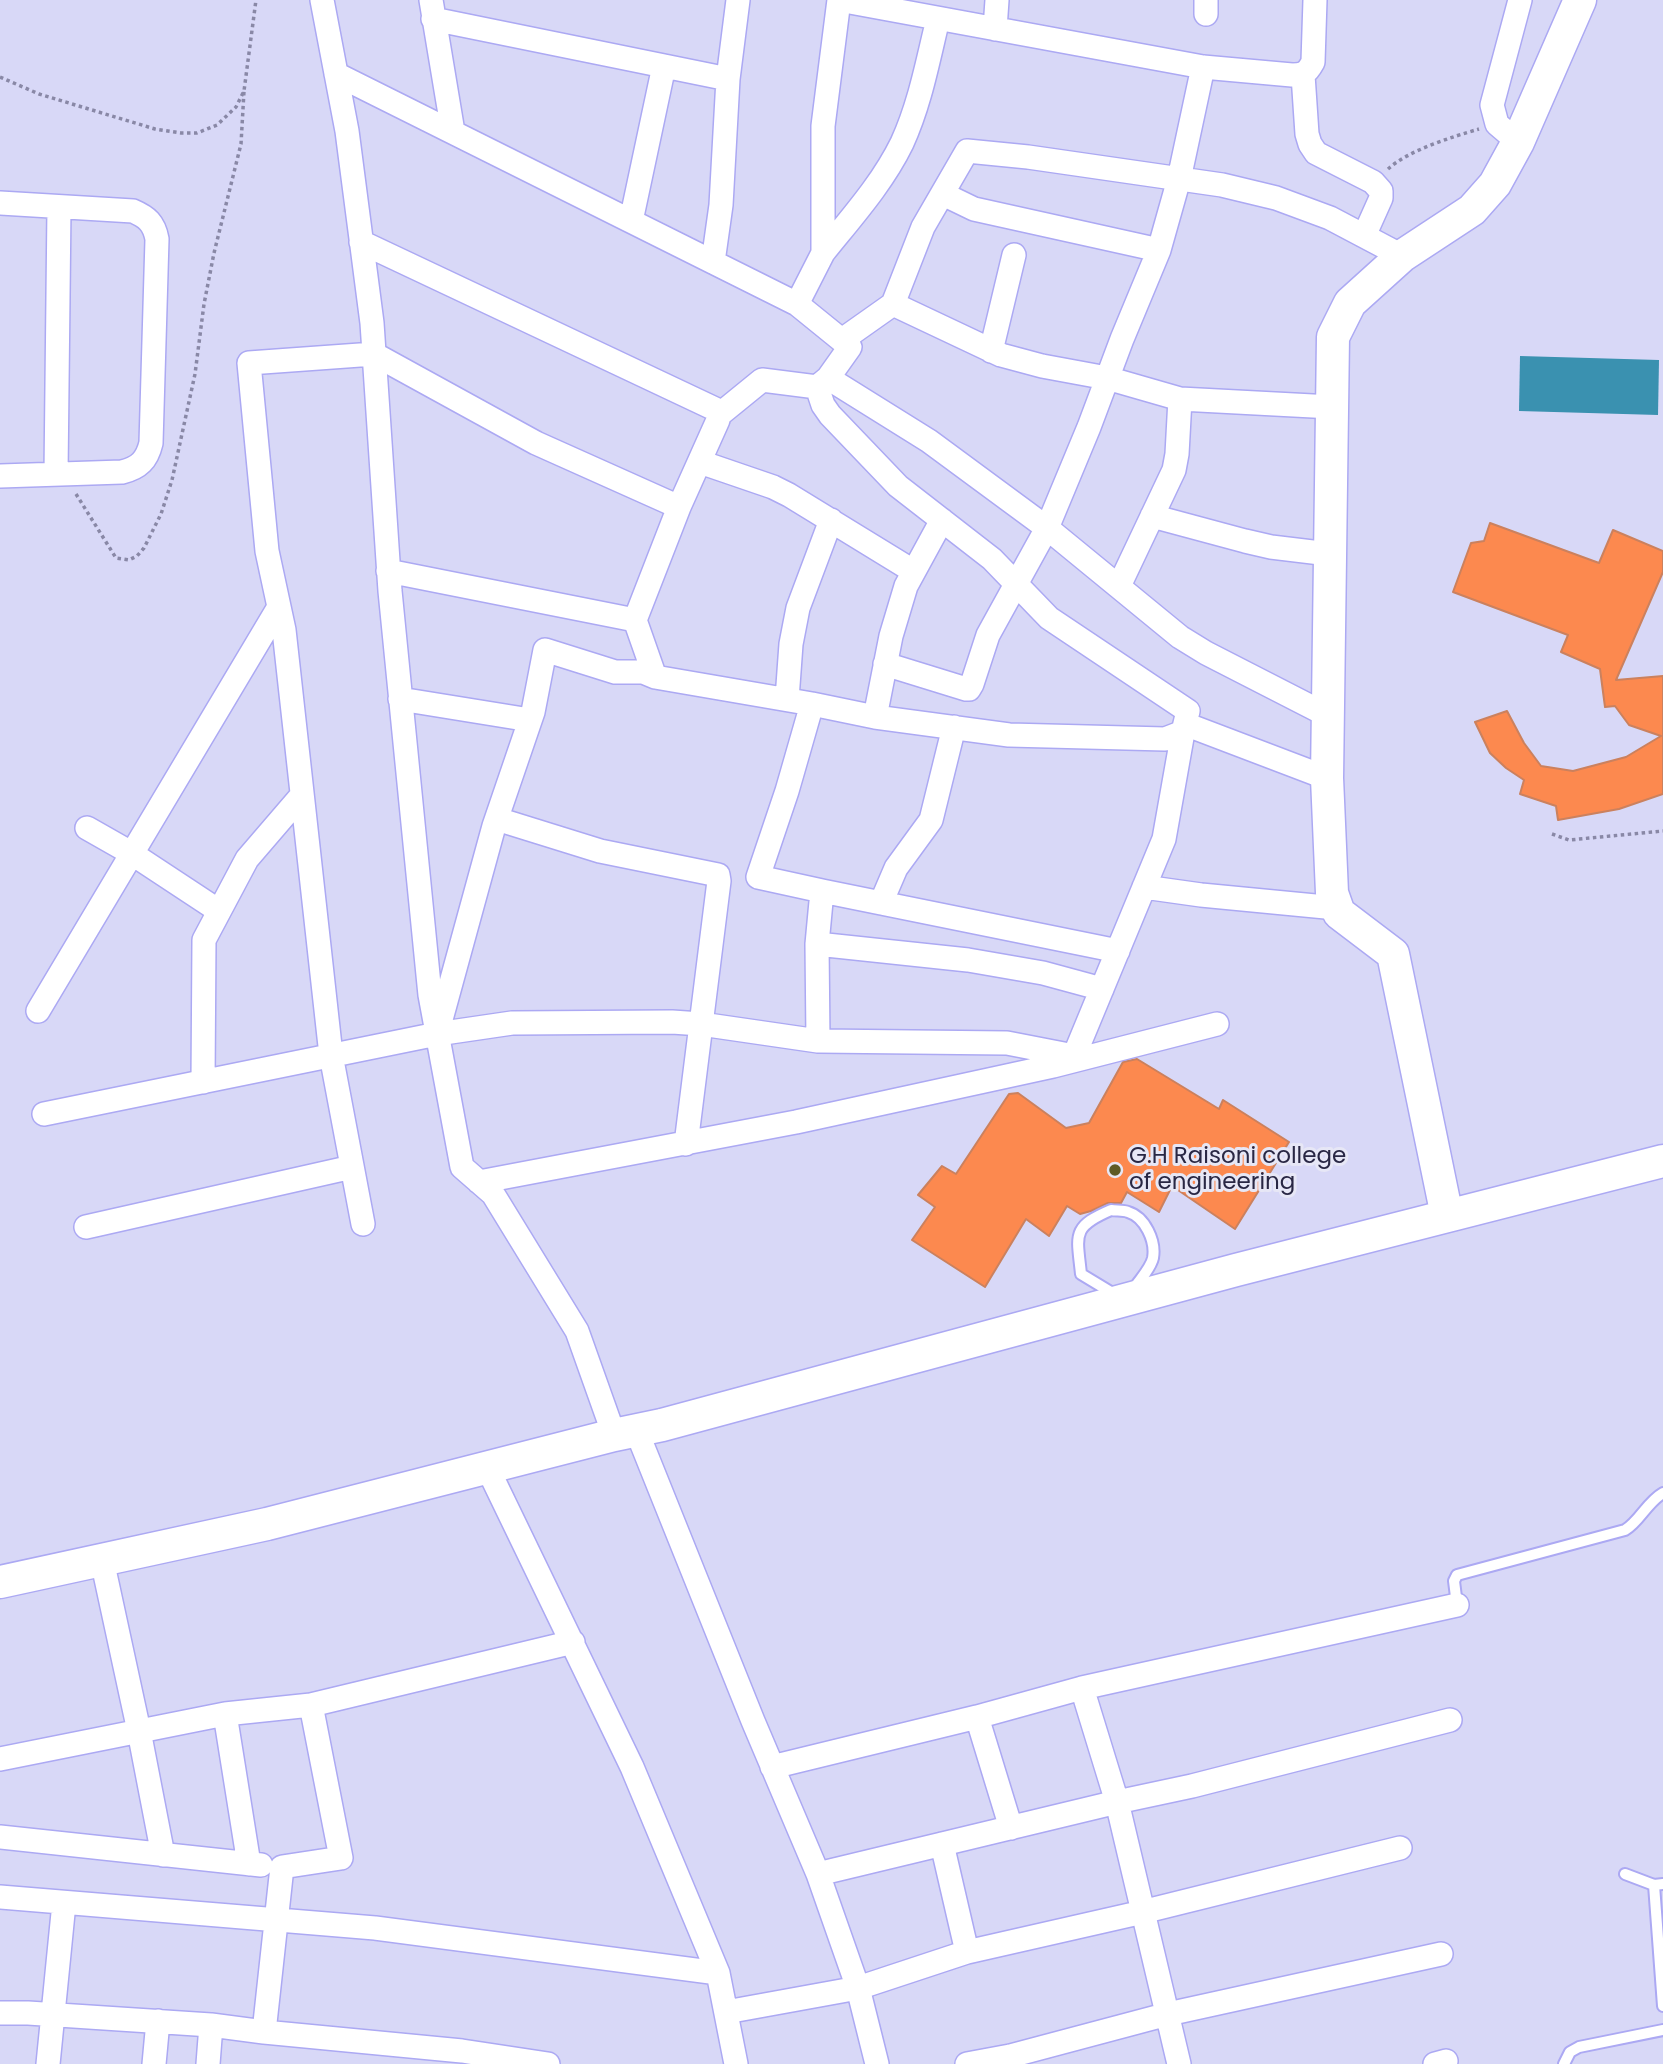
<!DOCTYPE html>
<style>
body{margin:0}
canvas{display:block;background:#d8d8f7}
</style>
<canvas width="1663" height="2064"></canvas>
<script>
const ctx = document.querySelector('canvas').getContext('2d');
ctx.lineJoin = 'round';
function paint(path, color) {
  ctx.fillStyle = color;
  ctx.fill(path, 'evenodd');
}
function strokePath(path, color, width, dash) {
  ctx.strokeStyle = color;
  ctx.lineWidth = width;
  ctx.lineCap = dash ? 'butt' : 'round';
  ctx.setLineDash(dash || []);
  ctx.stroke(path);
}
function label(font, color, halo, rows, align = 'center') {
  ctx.font = font + ' Poppins,sans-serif';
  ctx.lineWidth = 6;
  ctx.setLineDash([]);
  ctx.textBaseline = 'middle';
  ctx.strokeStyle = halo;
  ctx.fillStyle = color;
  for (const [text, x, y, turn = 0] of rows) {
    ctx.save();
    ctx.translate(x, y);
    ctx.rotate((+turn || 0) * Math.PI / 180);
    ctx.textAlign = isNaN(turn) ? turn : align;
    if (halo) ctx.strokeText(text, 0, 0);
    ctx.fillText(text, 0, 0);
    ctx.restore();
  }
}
paint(new Path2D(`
 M1520,356L1659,360L1658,415L1519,411Z`), '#3a91b0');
const building = new Path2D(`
 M1490,523L1599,563L1613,530L1663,551V572L1616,680L1663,676V794L1619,809L1558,820L1556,806L1520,794L1524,780L1506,768L1490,753L1475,722L1507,711L1524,743L1541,766L1573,771L1626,757L1661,736L1629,725L1615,706L1605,707L1600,669L1561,652L1568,635L1453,592L1471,543L1484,541Z
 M1137,1059L1219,1109L1223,1100L1289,1142L1235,1229L1172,1186L1159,1212L1127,1192L1121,1203H1108L1091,1211L1080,1214L1067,1206L1049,1236L1026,1219L985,1287L912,1240L935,1207L918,1195L942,1166L956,1174L1009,1094L1018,1093L1066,1128L1089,1123L1123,1062Z`);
paint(building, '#fc894f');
strokePath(building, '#cb815e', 2);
const lane = new Path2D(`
 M1111,1210C1116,1211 1123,1210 1128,1212C1145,1217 1156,1241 1153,1258C1151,1268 1131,1292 1124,1300L1081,1274C1077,1235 1071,1227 1111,1210Z
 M1457,1605L1454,1581L1457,1575L1625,1530C1640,1521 1647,1502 1663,1493
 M1625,1874L1654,1885L1663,1884
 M1654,1885L1663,2006
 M1564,2064L1570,2052L1579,2047L1663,2030`);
const street = new Path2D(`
 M322,0L347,131L372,323L390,591L430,995L462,1167L493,1194L577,1331L614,1435
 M431,0L453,132
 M839,0L1203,67L1292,75C1304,75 1307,73 1313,62L1315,0
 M1206,14V0
 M433,19L728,79
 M995,29L997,0
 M336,74L797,304L823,253V126L839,0
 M1303,75L1307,134L1310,144L1316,153L1373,182L1381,191V198L1364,236
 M1518,142L1497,124L1492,105L1520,0
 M943,194L974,209L1159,250
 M0,203L133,211C147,217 154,223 157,239L151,443C147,460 139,468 122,472L0,476
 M631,221L664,66
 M361,242L715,409L718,412V420L679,507
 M823,253C851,218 882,184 902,143C920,104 928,60 938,19
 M713,262L721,205L728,79L738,0
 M797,304L850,347L828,378L817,387L823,405L830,415L898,486L992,559L1049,618L1188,711L1183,732L1165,739L1009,735L875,717L812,704
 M893,304L923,227L967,151L1028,157L1222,185L1276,198L1330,218L1402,256
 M842,340L893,304L1001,355L1042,366L1107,378L1180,399L1332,407
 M991,351L1014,255
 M828,378L929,441L1047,528L1180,637L1206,653L1327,715
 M719,415L762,380L817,387
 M700,462L773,487L789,495L913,571
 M56,474L59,207
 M1152,516L1245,541L1271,547L1329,554
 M1119,586L1174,470L1177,454L1180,399
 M635,620L655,677
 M885,664L966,689H969L972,684L988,635L1047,528L1089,427L1122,339L1159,250L1179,179L1203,67
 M400,699L530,720
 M787,699L791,644L798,608L831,520
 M875,717L891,636L906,586L942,520
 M1185,724L1327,778
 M497,819L600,851L718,875L719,881L686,1144
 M87,828L131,853L219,911
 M1144,887L1201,895L1336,908
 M822,891L1118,951
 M881,903L896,868L931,820L954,727
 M38,1011L279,607
 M437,1034L512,1023L672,1022L701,1024L818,1041L817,944L968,960L1043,973L1102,989
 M818,1041L1007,1043L1074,1056
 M1072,1061L1164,839L1183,732
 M203,1082L204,940L247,859L302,795
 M44,1114L437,1034L494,826L533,712L545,650L615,672H643L655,677L812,704L787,791L758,877L822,891L817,944
 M479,1182L796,1122L1053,1066L1217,1024
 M363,1224L331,1055L284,630L267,551L249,363L374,354L536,443L679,507L635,620L388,571
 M86,1227L352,1167
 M637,1432L753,1721L818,1874L858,1988L877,2064
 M487,1467L632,1767L718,1973
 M102,1560L139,1731L163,1855
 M311,1705L573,1642
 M0,1759L225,1714
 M772,1767L977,1717
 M1011,1828L977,1717L1082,1688
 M0,1837L261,1865
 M942,1844L967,1952
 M249,1864L225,1714L311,1705L341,1858L282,1867L264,2032
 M818,1874L1117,1802L1192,1786L1450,1720
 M0,1897L375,1928L718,1973L736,2064
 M726,2012L858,1988L967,1952L1134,1914L1400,1848
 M0,2013H28L211,2025L264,2032L462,2051L548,2064
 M48,2064L64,1903
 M154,2064L158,2021
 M208,2064L211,2025
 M967,2064L1010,2056L1168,2014L1441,1954
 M1179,2064L1117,1802L1082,1688L1457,1605
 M1435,2064L1446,2061`);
const secondary = new Path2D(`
 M1447,1216L1393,954L1339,913L1332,893L1327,778L1333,337L1350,303L1402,256L1472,210L1495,184L1518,142L1580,0
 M0,1582L267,1524L614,1435L662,1425L1236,1270L1663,1161`);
strokePath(lane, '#aca9f3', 14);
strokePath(street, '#aca9f3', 26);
strokePath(secondary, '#aca9f3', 35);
strokePath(new Path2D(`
 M0,77L39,94L155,129L181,133H197L217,125L236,107L244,91L256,0
 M1388,169C1409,150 1452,137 1479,129
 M76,494L116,558L129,560L137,556L144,548L161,514L172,480L195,374L204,304L214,253L241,144L244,91
 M1552,834L1569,840L1663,831`), '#8988a6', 3.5, [3.5, 3.5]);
strokePath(lane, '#fff', 10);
strokePath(street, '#fff', 23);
strokePath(secondary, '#fff', 32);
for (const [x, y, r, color] of [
 [1115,1170,7,"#5d5a26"]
]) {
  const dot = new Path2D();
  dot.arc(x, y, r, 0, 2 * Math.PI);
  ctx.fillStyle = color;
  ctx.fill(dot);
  strokePath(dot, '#e7e7f6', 2.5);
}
label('23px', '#292744', '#e7e7f6', [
 ["G.H Raisoni college",1129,1157],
 ["of engineering",1129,1183]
], 'left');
</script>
